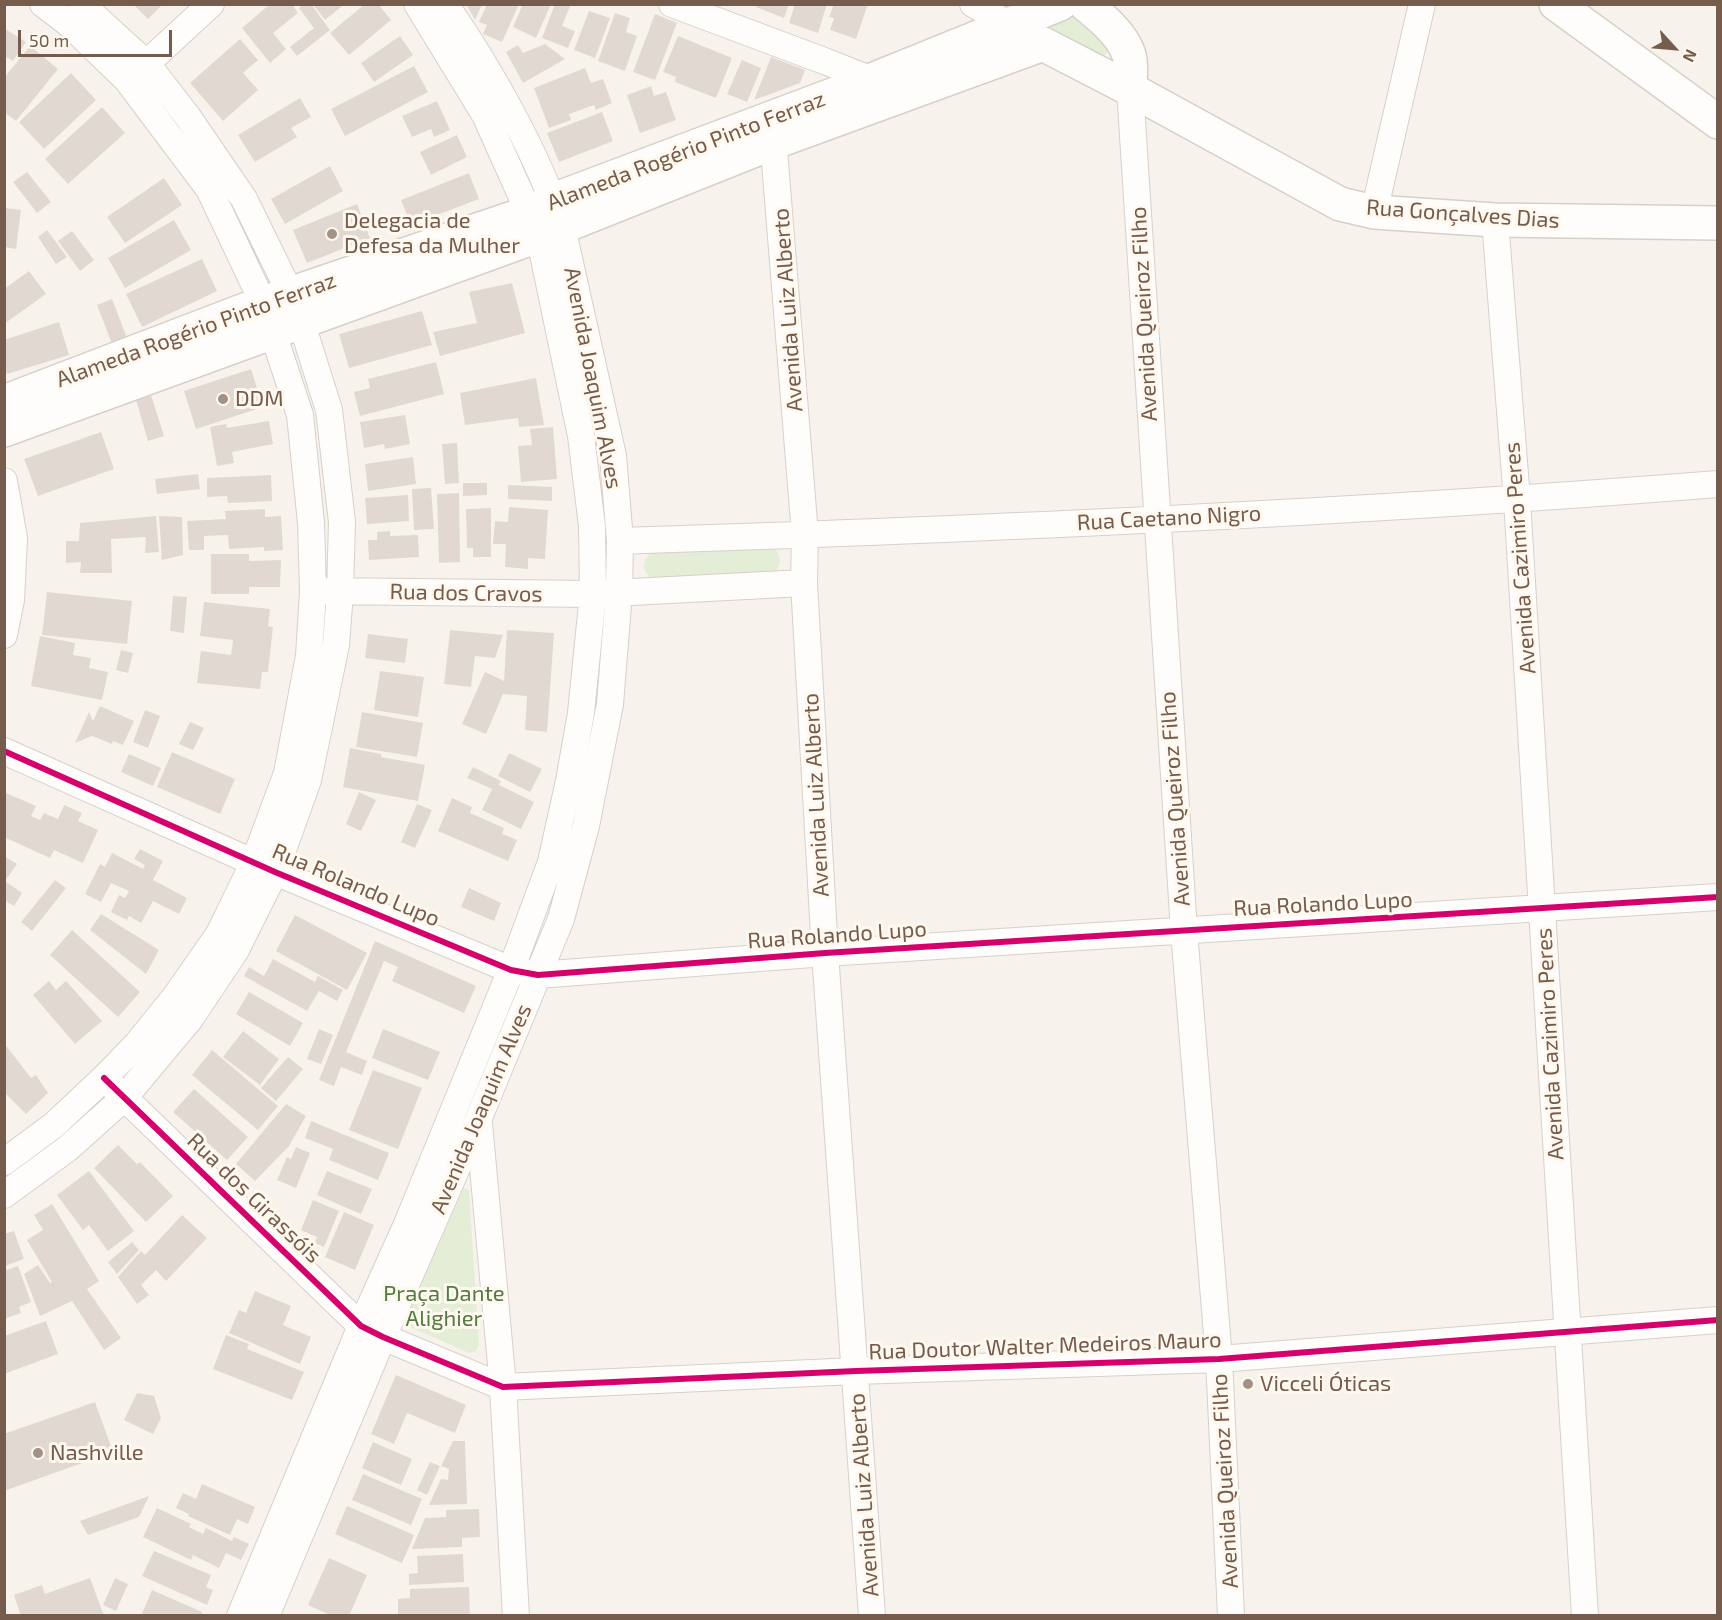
<!DOCTYPE html>
<meta charset="utf-8">
<style>
body{margin:0}
#map{position:relative;width:1722px;height:1620px;overflow:hidden;background:#f7f3ec;font-family:"Exo 2",sans-serif}
canvas{display:block}
.frame{position:absolute;inset:0;border:6px solid #755c4c;pointer-events:none}
.north{position:absolute;left:1644px;top:18px;width:60px;height:60px;-webkit-text-stroke:4px #fef8ee;paint-order:stroke;rotate:116deg;font-size:16px;font-weight:700;line-height:24px;text-align:center;color:#755c4c}
.north::after{content:'';display:block;margin:auto;width:21px;height:27px;background:#755c4c;clip-path:polygon(50% 0,100% 100%,50% 72%,0 100%)}
.scale{position:absolute;left:18px;top:30px;width:154px;height:27px;box-sizing:border-box;border:3px solid #755c4c;border-top:0;padding-left:8px;font-size:18px;line-height:21px;white-space:nowrap;color:#755c4c;-webkit-text-stroke:4px #fef8ee;paint-order:stroke}
</style>
<div id="map">
<canvas width="1722" height="1620"></canvas>
<div class="frame"></div>
<div class="north">N</div>
<div class="scale">50 m</div>
</div>
<script>
const ctx = document.querySelector('canvas').getContext('2d');
ctx.lineJoin = 'round';
function paint(path, color) {
  ctx.fillStyle = color;
  ctx.fill(path, 'evenodd');
}
function strokePath(path, color, width, dash) {
  ctx.strokeStyle = color;
  ctx.lineWidth = width;
  ctx.lineCap = dash ? 'butt' : 'round';
  ctx.setLineDash(dash || []);
  ctx.stroke(path);
}
function label(font, color, halo, rows, align = 'center') {
  ctx.font = font + ' "Exo 2",sans-serif';
  ctx.lineWidth = 6;
  ctx.setLineDash([]);
  ctx.textBaseline = 'middle';
  ctx.strokeStyle = halo;
  ctx.fillStyle = color;
  for (const [text, x, y, turn = 0] of rows) {
    ctx.save();
    ctx.translate(x, y);
    ctx.rotate((+turn || 0) * Math.PI / 180);
    ctx.textAlign = isNaN(turn) ? turn : align;
    if (halo) ctx.strokeText(text, 0, 0);
    ctx.fillText(text, 0, 0);
    ctx.restore();
  }
}
paint(new Path2D(`
 M1072,14C1085,17 1106,37 1108,51L1103,57L1053,35L1051,27L1054,20Z
 M771,545C781,553 784,566 772,574L654,580C642,572 641,563 651,552Z
 M464,1188L469,1190L479,1345L476,1351L469,1353L412,1328L409,1325L406,1317Z`), '#e4eed7');
paint(new Path2D(`
 M133,4H163L148,19Z
 M270,4H292L298,13L273,33L286,49L270,63L242,28Z
 M304,4H311L330,30L297,56L290,47L314,28L299,8Z
 M313,4H345L325,20Z
 M365,4H378L391,20L349,55L330,33Z
 M466,4H482L475,20Z
 M487,4H519L502,42L483,34L487,25L479,22Z
 M523,4H551L536,38L513,27Z
 M555,4H571L562,26L575,31L568,48L542,38Z
 M757,4H789L784,18L756,7Z
 M795,4H827L818,33L789,23Z
 M834,4H868L856,39L830,30L834,18L829,17Z
 M589,11L610,18L595,58L574,50Z
 M615,13L630,18L626,32L637,36L625,71L598,61Z
 M655,14L677,23L655,80L633,72Z
 M4,28L26,42L13,61L4,56Z
 M400,36L413,55L374,82L361,63Z
 M678,36L732,58L716,98L675,82L676,77L663,72Z
 M240,39L258,60L243,73L258,90L223,121L190,83Z
 M545,44L565,59L523,83L506,52L518,45L523,53Z
 M30,46L58,69L16,121L4,112V78Z
 M771,57L805,70L800,83L754,100Z
 M742,60L761,68L747,102L727,94Z
 M414,66L428,92L345,136L331,109Z
 M585,68L591,83L603,79L612,103L596,110L594,105L569,114L571,120L549,128L534,88Z
 M71,73L96,100L44,149L19,122Z
 M651,86L654,96L666,92L676,120L640,133L627,95Z
 M300,98L311,117L291,128L297,137L255,162L238,135Z
 M437,101L450,130L434,137L431,129L412,137L402,116Z
 M102,107L125,133L68,184L45,159Z
 M602,112L613,141L559,162L547,133Z
 M457,135L467,157L431,175L420,152Z
 M330,166L343,191L285,224L271,199Z
 M27,172L51,202L37,213L13,182Z
 M469,173L479,199L411,225L401,200Z
 M164,178L182,205L125,243L107,217Z
 M357,204L370,238L307,263L293,230Z
 M5,208L21,210L16,249L5,247Z
 M174,220L191,250L125,288L108,258Z
 M47,230L67,257L56,264L38,237Z
 M72,231L94,260L80,271L58,241Z
 M202,259L217,291L142,327L126,294Z
 M29,271L46,294L4,324V289Z
 M512,283L525,333L440,356L433,332L477,323L469,292Z
 M112,299L127,338L112,344L97,305Z
 M422,311L432,345L349,368L339,334Z
 M59,322L69,355L7,374L4,368V340Z
 M436,362L444,394L360,416L354,392L370,388L368,379Z
 M251,369L263,407L196,429L184,391Z
 M536,378L544,425L519,427L518,418L465,425L460,393Z
 M151,395L164,436L148,441L136,400Z
 M405,415L410,444L385,449L384,444L364,448L360,422Z
 M269,421L273,444L232,452L234,463L217,466L210,427L226,424L227,428Z
 M553,427L557,479L521,482L518,446L532,445L530,429Z
 M101,432L114,469L38,496L24,459Z
 M457,443L459,483L445,484L442,444Z
 M413,457L416,484L368,491L365,464Z
 M198,474L200,489L157,494L155,479Z
 M271,475L272,501L228,503L227,496L207,497V478Z
 M463,483H487V495L463,496Z
 M508,485L552,487V501L508,499Z
 M431,488L434,529L414,530L412,489Z
 M459,493L460,562L439,563L437,494Z
 M408,495L409,521L367,524L365,498Z
 M509,507L548,510L545,559L528,558V569L505,567L506,544H493L495,521L508,522Z
 M491,508V557H473V548H467L466,509Z
 M265,509V517L281,516L283,550L264,551V547L229,549L228,535L204,536V550H189L187,521L226,519L225,511Z
 M156,516L159,552L145,553L146,537L111,539L112,573H80L81,562L66,563V541H79L80,523Z
 M159,516L182,517L183,555L162,560Z
 M390,531V536L418,535L419,557L369,560L368,540H377V532Z
 M211,554H249V561L281,560L280,587H249V594H211Z
 M47,592L132,601L127,644L42,635Z
 M173,596L187,597L184,633L170,631Z
 M204,602L270,609L268,626L273,627L268,672H262L260,689L197,683L201,651L231,655L233,640L200,636Z
 M450,630L503,635L495,658L475,656L471,687L444,684Z
 M507,630L554,633L547,732L525,730L527,696L503,694L486,734L462,724L485,672L504,681Z
 M368,634L408,639L405,663L365,658Z
 M40,636L75,643L73,655L91,658L89,668L108,672L102,700L31,686Z
 M121,650L133,653L128,673L116,670Z
 M380,671L424,677L418,717L374,710Z
 M100,706L134,721L123,745L113,741L112,744L92,736L75,743L89,712L93,721Z
 M145,710L160,716L148,748L133,742Z
 M362,712L423,723L417,757L356,747Z
 M190,722L204,728L193,750L179,744Z
 M350,748L381,754V757L425,765L418,801L343,787Z
 M172,752L235,779L220,814L157,787Z
 M509,753L542,769L530,792L498,776Z
 M129,754L161,768L153,786L121,772Z
 M473,767L501,781L499,785L534,802L521,829L482,810L492,789L467,778Z
 M4,792L36,806L31,816L40,820L44,813L58,819L64,805L82,813L78,821L98,830L83,863L54,850L50,858L4,837Z
 M359,792L376,800L361,831L346,824Z
 M452,798L472,807L470,813L504,828L502,834L517,840L508,861L438,831Z
 M417,804L432,810L415,848L401,842Z
 M140,849L163,861L153,880L187,898L179,914L153,901L141,923L129,916L127,920L111,912L119,895L125,898L129,891L111,883L101,902L85,894L100,864L105,867L112,853L143,869L145,865L134,859Z
 M4,856L17,864L5,881L22,893L14,906L4,900Z
 M55,880L66,888L32,931L21,922Z
 M469,888L501,903L494,921L461,907Z
 M101,914L159,950L146,974L90,930Z
 M295,915L367,953L347,990L276,951Z
 M72,930L140,992L118,1017L50,955Z
 M375,941L476,986L464,1013L392,981L398,967L384,961L346,1052L367,1061L362,1075L341,1067L334,1086L319,1080Z
 M273,959L315,982L318,976L343,990L337,1001L319,991L307,1011L244,976L249,967L264,976Z
 M49,981L56,990L66,981L102,1021L75,1044L33,995Z
 M249,992L303,1023L290,1046L236,1014Z
 M319,1029L333,1035L321,1064L307,1059Z
 M383,1029L440,1052L428,1080L372,1058Z
 M243,1031L279,1059L260,1085L223,1057Z
 M4,1043L31,1078L36,1075L48,1093L26,1114L4,1092Z
 M212,1050L278,1106L258,1130L192,1075Z
 M288,1057L303,1069L276,1101L261,1088Z
 M373,1070L422,1088L398,1149L349,1130Z
 M194,1089L248,1137L227,1160L173,1112Z
 M286,1104L306,1116L289,1146L255,1181L236,1164Z
 M311,1121L389,1153L378,1180L329,1160L333,1149L305,1138Z
 M118,1145L137,1164L140,1162L173,1196L146,1222L94,1168Z
 M296,1147L310,1153L296,1188L277,1180L287,1157L291,1159Z
 M89,1171L134,1231L108,1251L89,1225L83,1230L57,1195Z
 M327,1171L372,1189L361,1214L317,1195Z
 M313,1200L339,1211L324,1247L315,1243L317,1237L301,1230Z
 M52,1204L99,1281L87,1289L121,1338L104,1350L72,1301L40,1316L24,1274L38,1265L50,1283L52,1282L27,1240L43,1230L34,1215Z
 M344,1212L374,1225L355,1270L325,1257Z
 M182,1215L207,1238L166,1281L156,1270L141,1285L149,1295L137,1304L118,1277L141,1251L145,1255Z
 M14,1231L24,1259L5,1266L7,1270L18,1266L31,1302L19,1307L21,1313L4,1319V1234Z
 M132,1242L139,1250L117,1274L108,1262Z
 M255,1291L291,1306L283,1325L311,1337L300,1364L229,1333L239,1310L246,1313Z
 M46,1321L58,1354L4,1374V1336Z
 M226,1335L249,1344L247,1349L304,1372L292,1400L213,1369Z
 M396,1375L466,1405L455,1433L407,1413L394,1444L371,1434Z
 M137,1393L154,1396L161,1418L153,1434L124,1420Z
 M95,1402L113,1452L4,1491V1434Z
 M453,1441H465L467,1504L429,1505L441,1479L448,1480L449,1469L441,1466Z
 M373,1442L412,1459L401,1485L362,1468Z
 M430,1462L440,1466L427,1495L417,1490Z
 M363,1474L422,1499L411,1525L352,1500Z
 M202,1484L255,1507L248,1524L237,1519L230,1535L188,1516L189,1514L176,1508L183,1493L196,1499Z
 M149,1496L139,1517L88,1535L80,1521Z
 M347,1506L414,1535L402,1563L335,1534Z
 M157,1508L191,1524L189,1527L203,1534L206,1528L232,1541L234,1537L249,1544L241,1560L226,1553L219,1568L193,1555L191,1560L143,1537Z
 M479,1509L480,1537L462,1538V1547L412,1549L425,1518L446,1517V1510Z
 M154,1551L211,1575L206,1587L213,1590L207,1605L142,1576Z
 M463,1554L464,1582L409,1585V1574L418,1573L417,1556Z
 M329,1558L367,1575L349,1616H332L308,1605Z
 M90,1578L104,1616H21L14,1595L42,1585L45,1594Z
 M115,1578L128,1584L116,1611L103,1605Z
 M469,1587L470,1616H398V1599L410,1598V1589Z
 M152,1590L202,1612L201,1616H141Z`), '#e1d9d1');
const street = new Path2D(`
 M672,4L827,62L872,80L880,87
 M973,4L1010,25
 M134,75L211,4
 M1130,89L1184,931L1219,1359L1231,1616
 M772,125L805,535L804,583L825,953L872,1616
 M1374,212L1422,4
 M1495,220L1517,500L1585,1616
 M4,481L14,538L11,600L4,635
 M620,541C986,529 1352,513 1718,484
 M325,591L593,594L804,583
 M4,751L275,872L511,970L538,975L825,953L1718,897
 M104,1078L361,1326L383,1337L503,1387L856,1371L1219,1359L1718,1320
 M479,1123L503,1387L516,1616
 M4,1162L54,1125L104,1078L137,1044L175,997L219,934L254,862L287,773L309,656L313,591L311,523L300,415L263,303L209,189L127,80L68,23L43,4
 M4,1195L67,1149L124,1098L190,1019L236,950L275,872L308,780L336,645L340,592L342,522L329,410L301,321L290,293L244,199L188,117L147,64L81,4
 M240,1616L361,1326L407,1224L511,970L551,862L569,781L581,713L593,594L592,526L581,436L539,235L485,115L417,4
 M266,1616L383,1337L478,1120L561,919L586,826L610,704L619,593L620,541L613,456L562,227C537,152 490,69 445,4`);
const secondary = new Path2D(`
 M1085,4C1102,18 1122,34 1129,55C1132,65 1130,79 1130,89
 M1556,4L1718,122
 M1043,44L1130,89L1340,204L1374,212L1495,220L1718,223
 M4,402L263,303L530,212L553,200L872,80L1060,4
 M4,430L562,227L775,142L1043,44`);
strokePath(street, '#d7d0ca', 28);
strokePath(secondary, '#d6d0c8', 36);
strokePath(street, '#fefdfc', 26);
strokePath(secondary, '#fefdfc', 33);
strokePath(new Path2D(`
 M4,751L275,872L511,970L538,975L825,953L1718,897
 M104,1078L361,1326L383,1337L503,1387L856,1371L1219,1359L1718,1320`), '#d6006c', 6);
for (const [x, y, r, color] of [
 [332,234,6,"#a29184"],
 [223,399,6,"#a29184"],
 [1248,1384,6,"#a29184"],
 [38,1453,6,"#a29184"]
]) {
  const dot = new Path2D();
  dot.arc(x, y, r, 0, 2 * Math.PI);
  ctx.fillStyle = color;
  ctx.fill(dot);
  strokePath(dot, '#fef8ee', 2);
}
label('22px', '#755c4c', '#fef8ee', [
 ["Alameda Rogério Pinto Ferraz",686,151,-21],
 ["Rua Gonçalves Dias",1463,214,4],
 ["Avenida Luiz Alberto",788,310,-94],
 ["Avenida Queiroz Filho",1144,314,-93],
 ["Alameda Rogério Pinto Ferraz",196,330,-20],
 ["Avenida Joaquim Alves",593,378,79],
 ["Rua Caetano Nigro",1169,518,-3],
 ["Avenida Cazimiro Peres",1520,558,-94],
 ["Rua dos Cravos",466,593,1],
 ["Avenida Luiz Alberto",816,795,-93],
 ["Avenida Queiroz Filho",1175,799,-94],
 ["Rua Rolando Lupo",356,885,23],
 ["Rua Rolando Lupo",1323,904,-3],
 ["Rua Rolando Lupo",837,935,-4],
 ["Avenida Cazimiro Peres",1550,1044,-93],
 ["Avenida Joaquim Alves",481,1109,-67],
 ["Rua dos Girassóis",254,1198,44],
 ["Rua Doutor Walter Medeiros Mauro",1045,1346,-2],
 ["Avenida Queiroz Filho",1225,1481,-93],
 ["Avenida Luiz Alberto",864,1495,-94]
]);
label('22px', '#755c4c', '#fef8ee', [
 ["Delegacia de",344,221],
 ["Defesa da Mulher",344,246],
 ["DDM",235,399],
 ["Vicceli Óticas",1260,1384],
 ["Nashville",50,1453]
], 'left');
label('22px', '#547b44', '#fef8ee', [
 ["Praça Dante",444,1294],
 ["Alighier",444,1319]
]);
</script>
